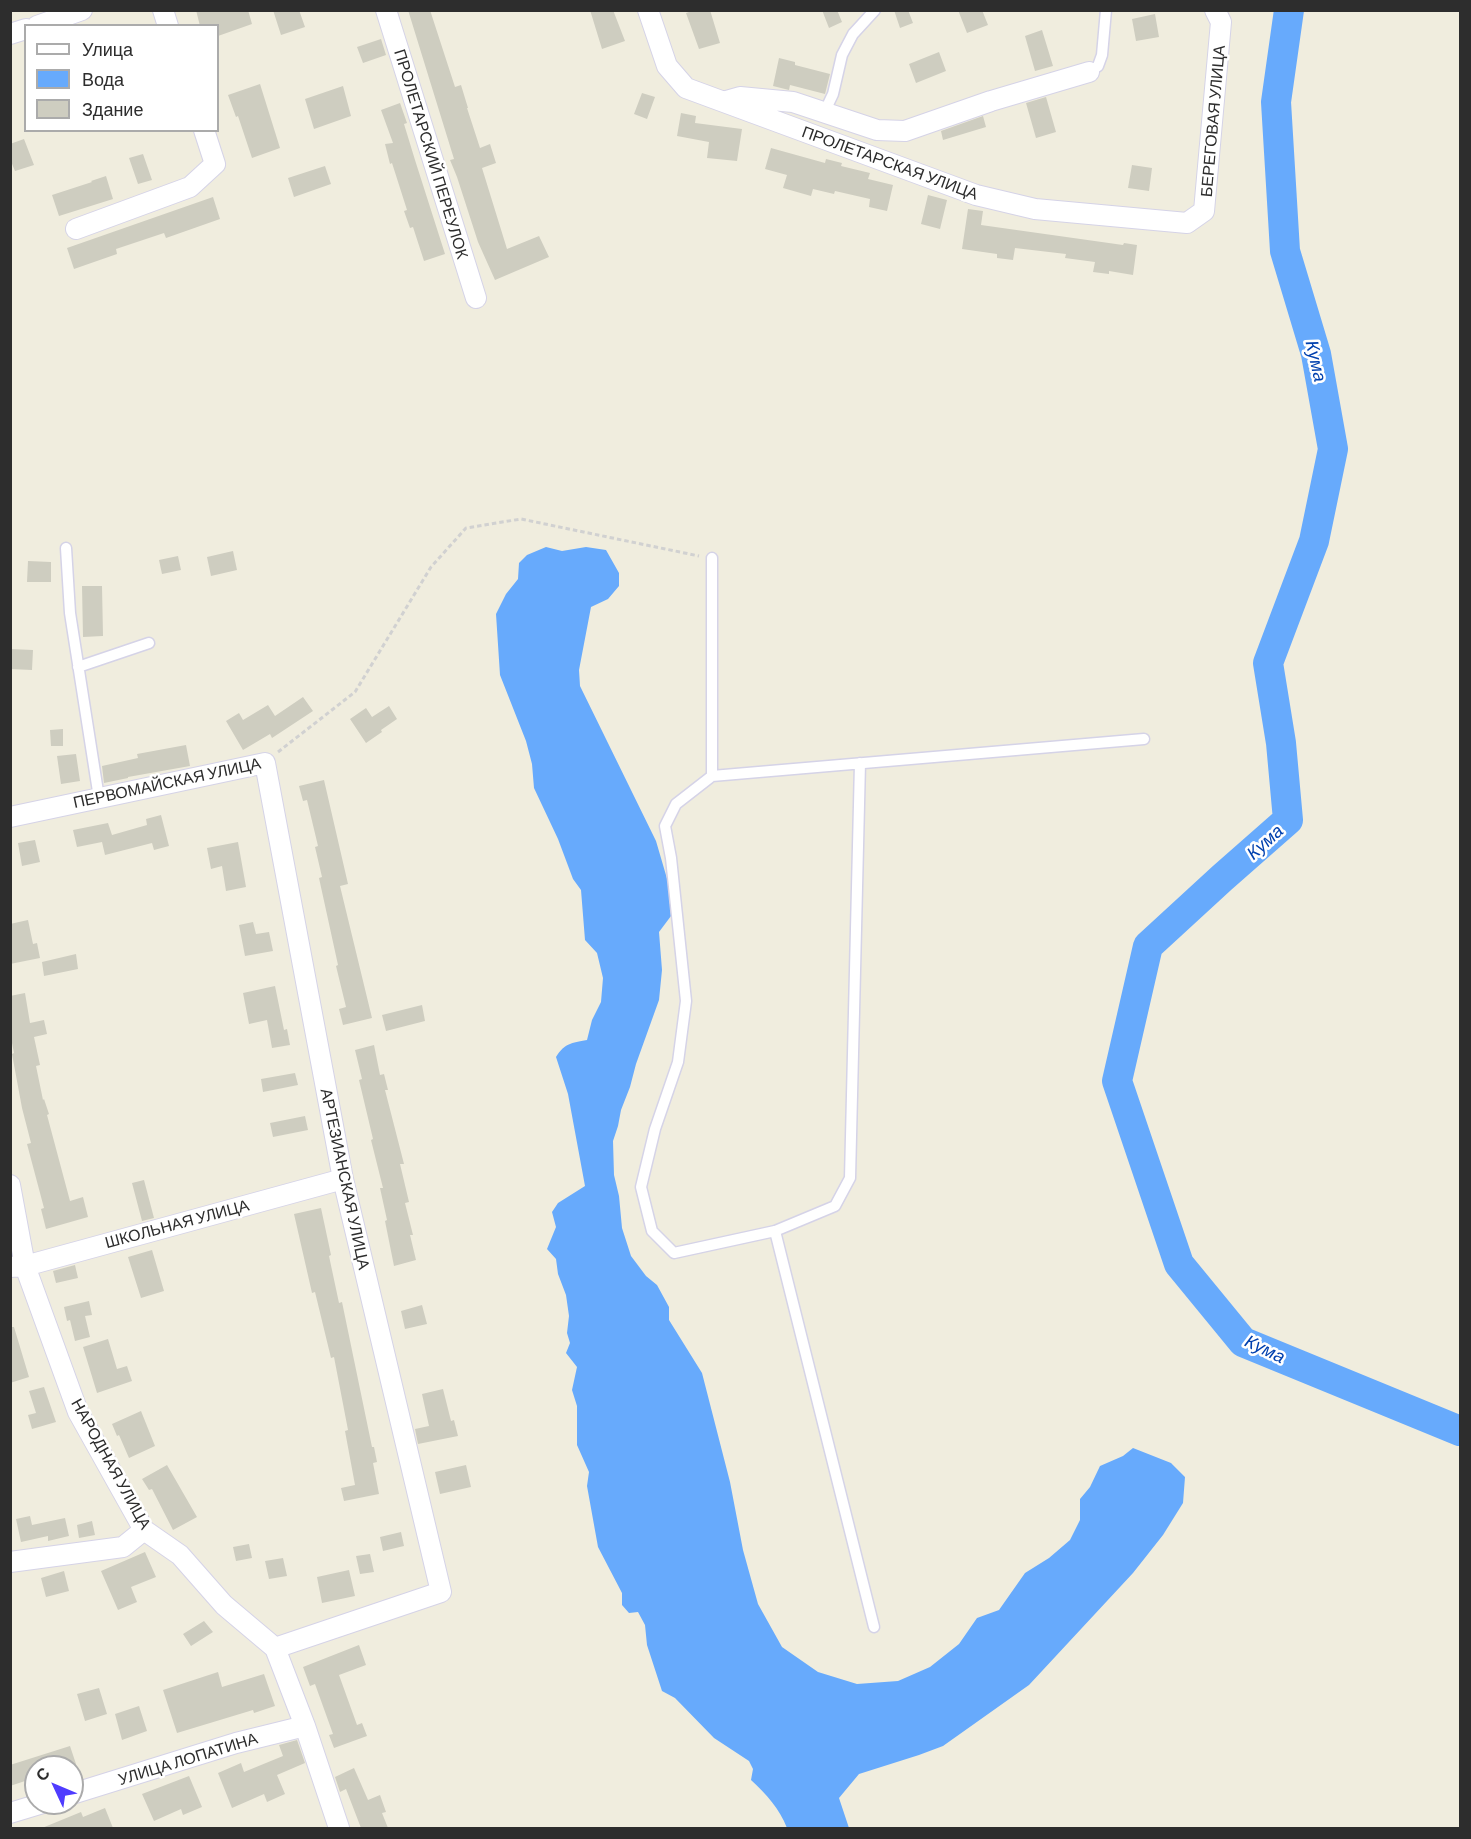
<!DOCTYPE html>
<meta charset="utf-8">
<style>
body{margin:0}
#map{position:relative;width:1471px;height:1839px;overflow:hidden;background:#f0edde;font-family:Barlow,sans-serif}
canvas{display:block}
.frame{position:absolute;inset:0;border:12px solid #2d2d2d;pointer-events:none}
.legend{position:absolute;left:24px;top:24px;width:195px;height:108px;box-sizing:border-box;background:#fff;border:2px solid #ababab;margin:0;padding:8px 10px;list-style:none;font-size:18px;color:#2d2d2d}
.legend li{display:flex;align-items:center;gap:12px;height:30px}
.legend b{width:30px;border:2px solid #ababab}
.north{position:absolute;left:24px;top:1755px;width:60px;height:60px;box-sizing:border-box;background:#fff;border:2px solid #ababab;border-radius:50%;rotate:314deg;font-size:16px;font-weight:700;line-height:24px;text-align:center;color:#2d2d2d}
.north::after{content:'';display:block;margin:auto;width:21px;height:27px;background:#4f3cff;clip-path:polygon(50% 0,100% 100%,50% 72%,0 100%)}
</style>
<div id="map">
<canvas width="1471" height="1839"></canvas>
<div class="frame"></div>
<ul class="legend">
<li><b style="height:8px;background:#fff"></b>Улица</li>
<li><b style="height:16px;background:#67aafc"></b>Вода</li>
<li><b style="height:16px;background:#cecdc0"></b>Здание</li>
</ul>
<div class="north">С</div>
</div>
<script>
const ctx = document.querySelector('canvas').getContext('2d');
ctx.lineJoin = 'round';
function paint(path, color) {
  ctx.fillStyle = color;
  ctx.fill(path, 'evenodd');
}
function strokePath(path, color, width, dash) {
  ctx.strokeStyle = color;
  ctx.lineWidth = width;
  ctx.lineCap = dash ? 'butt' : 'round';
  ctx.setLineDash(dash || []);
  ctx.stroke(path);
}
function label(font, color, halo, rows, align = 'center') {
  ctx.font = font + ' Barlow,sans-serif';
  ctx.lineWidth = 5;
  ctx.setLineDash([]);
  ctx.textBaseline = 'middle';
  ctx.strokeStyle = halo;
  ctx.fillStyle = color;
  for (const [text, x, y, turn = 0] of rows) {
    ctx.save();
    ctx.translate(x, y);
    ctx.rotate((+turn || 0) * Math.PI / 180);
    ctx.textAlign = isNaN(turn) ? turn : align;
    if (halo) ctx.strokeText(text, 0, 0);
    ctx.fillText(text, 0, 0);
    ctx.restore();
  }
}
paint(new Path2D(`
 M546,547L562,551L586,547L606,550L619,573V586L608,599L591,607L579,670L580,686L656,841L668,882L671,916L659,932L662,970L659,1000L636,1064L630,1087L621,1110L618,1126L613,1141L614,1175L619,1196L622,1228L631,1256L646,1276L657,1285L669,1307V1320L702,1373L730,1482L743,1550L758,1604L782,1647L818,1672L857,1684L898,1681L930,1667L959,1644L977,1618L999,1610L1025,1573L1049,1558L1070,1540L1080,1520V1499L1090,1487L1100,1466L1123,1456L1133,1448L1171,1463L1185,1477L1183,1503L1163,1535L1133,1573L1029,1685L943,1746L919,1755L859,1774L839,1798L849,1828H787C779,1808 767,1795 751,1780L753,1769L749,1761L714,1738L675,1698L662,1691L647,1645L645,1625L638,1612L629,1613L622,1605V1593L598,1547L587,1486L589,1472L577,1445V1406L572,1390L577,1367L566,1353L570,1343L567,1333L569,1316L566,1295L558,1274L556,1259L547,1249L556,1227L552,1212L558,1203L585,1186L568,1094L556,1057C565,1043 571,1043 587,1040L592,1020L601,1002L603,978L597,953L585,940L581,890L573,879L558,839L534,788L532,764L526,741L500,675L496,614L506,594L518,579L519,563L527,555Z`), '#67aafc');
strokePath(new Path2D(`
 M1289,10L1276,102L1285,251L1316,354L1333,449L1314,541L1268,663L1281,743L1288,820L1222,878L1148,946L1117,1081L1179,1264L1243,1342L1460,1431`), '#67aafc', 30);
paint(new Path2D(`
 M196,10H248L252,24L218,36V26H200Z
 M273,10H299L305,27L281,35Z
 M408,10H430L455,87L461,85L468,108H467L480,148L490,144L496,163L482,168L507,249L539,236L549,257L495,280L478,242L457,177L450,160L454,159Z
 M590,10H613L625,41L602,49Z
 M695,10H710L720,43L699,49L686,13Z
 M822,10H837L842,22L829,28Z
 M894,10H908L913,23L900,28Z
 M958,10H982L988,25L967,33Z
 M1155,14L1159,37L1136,41L1132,19Z
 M1042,30L1053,66L1035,71L1025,36Z
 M381,39L386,55L363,63L357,47Z
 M939,52L946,71L916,83L909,64Z
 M779,58L795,62V65L830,74L825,94L790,85L789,90L773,86Z
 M260,84L280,148L252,158L238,116L236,117L228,95Z
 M343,86L351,116L314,129L305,99Z
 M642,93L655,97L647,119L634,114Z
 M1046,97L1056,132L1036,138L1026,103Z
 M400,103L407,123L404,124L415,160L445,254L424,261L413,227L410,228L404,211L407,210L392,163L390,164L385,144L393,143L381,110Z
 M681,113L696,116L695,123L742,129L737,161L707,158L709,142L677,136Z
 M983,116L986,127L943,140L941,131Z
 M24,139L34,165L15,171L10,159V144Z
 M771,148L825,163L826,159L842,163L841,166L870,173L868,179L893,185L887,211L869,207L870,199L835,191L834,194L813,189L811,196L783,188L787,175L765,169Z
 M143,154L152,180L138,184L129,158Z
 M1132,165L1152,168L1149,191L1128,188Z
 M325,166L331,184L294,197L288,178Z
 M106,176L113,199L59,216L52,195L92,182L91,181Z
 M928,195L947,200L940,229L921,224Z
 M213,197L220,219L166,238L164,233L116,249L117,254L74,269L67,248Z
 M968,209L983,211L981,225L1123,245L1124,243L1137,245L1133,275L1109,271V274L1093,272L1095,262L1065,258L1066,254L1015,248L1013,260L997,258V254L962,249Z
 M233,551L237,570L211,576L207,557Z
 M178,556L181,570L162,574L159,560Z
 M28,561L51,562V582H27Z
 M82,586H102L103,636L83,637Z
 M10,649L33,650L32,670L10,669Z
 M303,697L313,711L272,738L270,734L243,750L226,721L239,713L243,720L268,705L275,716Z
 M389,706L397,719L381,730L382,732L366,743L350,719L366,708L372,717Z
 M63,729V746H51L50,730Z
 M186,745L190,766L128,777V778L104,783L102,766L138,758L137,754Z
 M76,754L80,781L61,784L57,756Z
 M324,780L348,884L340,886L372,1018L343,1025L339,1009L346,1007L336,966L338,965L319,878L322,877L315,847L318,846L307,800L303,801L299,786Z
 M161,815L169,846L154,850L152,843L105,855L102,842L77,847L73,830L108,823L112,835L147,825L146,819Z
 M35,840L40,862L22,866L18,843Z
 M238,842L246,887L226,891L222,866L211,869L207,848Z
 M28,920L33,944L37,943L40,958L10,964V924Z
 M253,922L256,934L269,932L273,951L245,956L239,925Z
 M76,954L78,969L44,976L42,962Z
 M275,986L284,1030L287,1029L290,1045L272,1048L267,1020L249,1024L243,993Z
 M25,993L30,1023L44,1020L47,1034L34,1037L40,1065L36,1066L43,1100L44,1099L49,1114L47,1115L70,1201L83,1197L88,1217L46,1229L41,1209L44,1208L27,1144L31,1143L22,1108L12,1054L14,1053L10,1033V996Z
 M422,1005L425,1021L386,1031L382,1015Z
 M374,1045L380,1075L384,1074L388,1090H385L404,1164H400L409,1202L405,1203L413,1235H410L416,1260L394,1266L385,1221L387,1220L380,1188H383L371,1140L373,1139L359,1080L362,1079L355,1050Z
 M295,1073L298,1085L263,1092L261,1079Z
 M305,1116L308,1130L273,1137L270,1123Z
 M144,1180L154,1218L142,1221L132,1183Z
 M321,1208L331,1255L329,1256L339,1303L342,1302L372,1447H374L377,1462L373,1463L379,1494L344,1501L341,1488L355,1485L345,1431L348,1430L334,1357L331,1358L315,1292L312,1293L294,1214Z
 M152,1250L164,1291L141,1298L128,1257Z
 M75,1265L78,1278L56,1283L53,1271Z
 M89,1301L92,1315L85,1316L90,1337L75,1341L70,1320L67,1321L64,1307Z
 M422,1305L427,1324L405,1329L401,1311Z
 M10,1327H14L29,1377L10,1383Z
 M108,1339L117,1369L127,1366L132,1381L97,1393L83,1347Z
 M44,1387L56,1422L32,1429L28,1415L36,1413L29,1391Z
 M443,1389L451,1421L454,1420L458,1436L418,1444L415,1429L429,1426L422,1394Z
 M141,1411L155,1446L129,1458L119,1435L117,1436L112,1424Z
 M167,1465L197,1517L173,1530L152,1489L149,1490L142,1479Z
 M466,1465L471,1487L440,1494L435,1472Z
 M30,1516L32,1525L65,1518L69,1536L48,1541V1536L21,1542L16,1519Z
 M92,1521L95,1535L79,1538L77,1525Z
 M401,1532L404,1546L383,1551L380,1537Z
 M249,1544L252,1558L236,1561L233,1547Z
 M145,1552L156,1577L131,1587L137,1602L118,1610L101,1571Z
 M370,1554L374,1572L360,1574L356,1556Z
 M283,1558L287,1576L269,1579L265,1561Z
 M349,1570L355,1596L322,1603L317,1577Z
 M64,1571L69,1591L46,1597L41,1578Z
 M204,1621L213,1632L191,1646L183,1634Z
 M359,1645L366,1665L339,1675L357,1725L362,1723L367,1736L334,1748L329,1735L333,1734L315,1684L310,1686L303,1667Z
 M218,1672L222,1687L264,1674L275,1706L254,1713L253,1710L177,1733L163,1690Z
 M99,1688L107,1714L85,1721L77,1694Z
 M139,1706L147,1731L122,1740L115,1714Z
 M297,1740L305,1763L277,1775L285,1794L267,1802L264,1794L232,1808L218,1773L241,1763L244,1772L283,1756L279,1745Z
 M70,1746L77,1767H36V1793L30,1795L25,1781L10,1786V1765Z
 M354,1768L368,1800L380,1795L386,1812L382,1813L388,1828H361L346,1789L340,1792L335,1777Z
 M189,1776L202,1807L183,1815L181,1809L154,1821L142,1794Z
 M105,1808L113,1828H42L81,1812L83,1817Z`), '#cecdc0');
const service = new Path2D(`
 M1089,72L1098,66L1102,55L1106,10
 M824,113L833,94L842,55L853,34L875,10
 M66,548L70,613L99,798
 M712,558V776L1144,739
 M78,667L149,643
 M712,776L676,804L665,826L671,858L686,1001L678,1062L655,1129L641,1187L652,1231L674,1253L775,1231L835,1206L850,1178L860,763
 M775,1231L874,1627`);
const minor = new Path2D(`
 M163,10L168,26
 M386,10L476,298
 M648,10L667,66L686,88L976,195L1035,209L1187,223L1204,211L1221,22L1215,10
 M37,26L82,10
 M10,34L26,29
 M726,101L740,97L793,102L877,130L905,131L991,101L1089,72
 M76,229L190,187L215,164L204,130
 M10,817L265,763L343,1179L441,1592L275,1648
 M10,1185L25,1266L78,1412L144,1530L180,1555L224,1605L275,1648L305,1726L339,1828
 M10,1267L25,1266L343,1179
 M10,1562L123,1547L144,1530
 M72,1794L236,1743L305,1726
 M10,1813L43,1803`);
strokePath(service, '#d5d3e7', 13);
strokePath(minor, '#d5d3e7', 22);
strokePath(new Path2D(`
 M278,752L355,692L431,567L466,528L521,519L699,556`), '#d1d1d1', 3, [4.5, 3]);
strokePath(service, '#fff', 10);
strokePath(minor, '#fff', 20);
label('16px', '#2d2d2d', '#fff', [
 ["БЕРЕГОВАЯ УЛИЦА",1213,121,-85],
 ["ПРОЛЕТАРСКИЙ ПЕРЕУЛОК",431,154,73],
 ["ПРОЛЕТАРСКАЯ УЛИЦА",890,163,20],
 ["ПЕРВОМАЙСКАЯ УЛИЦА",167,783,-12],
 ["АРТЕЗИАНСКАЯ УЛИЦА",345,1179,78],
 ["ШКОЛЬНАЯ УЛИЦА",177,1224,-15],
 ["НАРОДНАЯ УЛИЦА",111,1464,61],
 ["УЛИЦА ЛОПАТИНА",188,1759,-17]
]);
label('italic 18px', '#0040ae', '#fff', [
 ["Кума",1316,361,77],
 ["Кума",1265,842,-42],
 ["Кума",1265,1349,26]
]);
</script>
